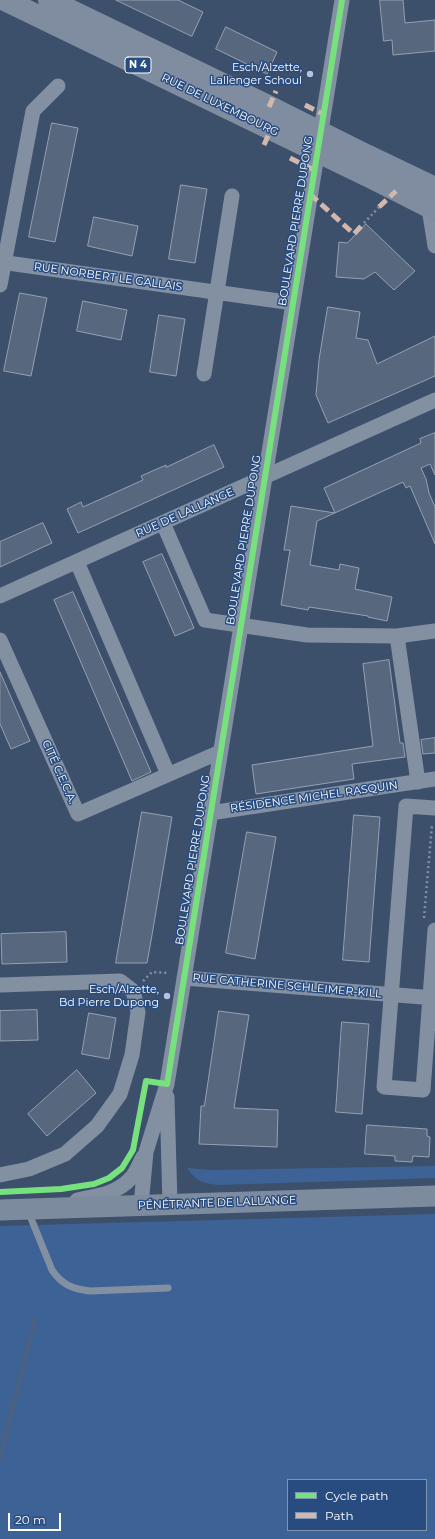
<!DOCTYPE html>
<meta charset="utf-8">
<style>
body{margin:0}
#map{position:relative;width:435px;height:1539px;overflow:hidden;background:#3c506c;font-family:Montserrat,sans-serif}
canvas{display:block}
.legend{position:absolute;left:287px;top:1479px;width:140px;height:52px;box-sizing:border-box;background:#284c80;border:1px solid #7e94b3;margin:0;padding:5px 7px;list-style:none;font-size:12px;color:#fff}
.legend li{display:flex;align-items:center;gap:8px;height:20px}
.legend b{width:20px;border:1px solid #7e94b3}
.scale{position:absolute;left:8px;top:1513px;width:53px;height:18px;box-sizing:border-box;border:2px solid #fff;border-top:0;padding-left:5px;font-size:12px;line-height:14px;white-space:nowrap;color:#fff;-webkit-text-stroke:3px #284c80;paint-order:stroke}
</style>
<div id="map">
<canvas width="435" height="1539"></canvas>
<ul class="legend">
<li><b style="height:5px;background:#77e17e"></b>Cycle path</li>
<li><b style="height:5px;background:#d1b7ad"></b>Path</li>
</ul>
<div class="scale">20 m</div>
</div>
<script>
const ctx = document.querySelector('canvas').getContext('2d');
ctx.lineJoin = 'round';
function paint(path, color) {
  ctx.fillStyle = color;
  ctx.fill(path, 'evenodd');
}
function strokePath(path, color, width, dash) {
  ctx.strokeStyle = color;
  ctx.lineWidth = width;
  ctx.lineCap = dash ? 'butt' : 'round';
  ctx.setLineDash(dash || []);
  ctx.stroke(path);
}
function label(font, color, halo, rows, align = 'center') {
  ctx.font = font + ' Montserrat,sans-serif';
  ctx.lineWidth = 3;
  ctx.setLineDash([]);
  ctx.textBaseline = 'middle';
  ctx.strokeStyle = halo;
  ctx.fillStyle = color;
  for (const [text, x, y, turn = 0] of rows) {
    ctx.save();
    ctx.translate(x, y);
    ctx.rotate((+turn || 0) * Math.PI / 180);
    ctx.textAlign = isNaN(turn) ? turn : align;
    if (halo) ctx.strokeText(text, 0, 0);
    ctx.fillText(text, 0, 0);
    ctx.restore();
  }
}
paint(new Path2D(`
 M435,1166V1178L218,1185C202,1183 196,1181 187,1168L212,1170Z
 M435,1214V1539H0V1226ZM288,1480H426V1530H288Z`), '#3d6296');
strokePath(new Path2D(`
 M0,1458L35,1319`), '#486185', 5.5);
const building = new Path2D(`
 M116,0H178L203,12L192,36Z
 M380,0H403L405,23L435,20V51L393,55L392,40L384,41Z
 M226,27L277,52L267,74L216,49Z
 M52,123L78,128L55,242L29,237Z
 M181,185L207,189L195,263L169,259Z
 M94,217L138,226L132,256L88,246Z
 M366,224L415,271L394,290L375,272L364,279L336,277L339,242L347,243Z
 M20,293L47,298L31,376L4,371Z
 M83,301L127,310L121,340L77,331Z
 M328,307L360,312L356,338L368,340L377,364L435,336V376L328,423L316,395L319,360Z
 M159,315L185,319L176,376L150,372Z
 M435,433V475L430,464L421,468L426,479L429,493L435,507V544L410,486L406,488L403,482L317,521L310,565L339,570L340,564L359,568L355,589L392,597L387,621L368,617V616L309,607L308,610L281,605L290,550H284L291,506L335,513L324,488L421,443L420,439Z
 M214,445L224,467L78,533L67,509L81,502L83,507L143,480L141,476L166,465V467Z
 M43,523L52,543L0,567V542Z
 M162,554L194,628L175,636L143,562Z
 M73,592L151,772L132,781L54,600Z
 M389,660L400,743H403L405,757L352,764L354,779L256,794L252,765L373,746L363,664Z
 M0,672L30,741L11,749L0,724Z
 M435,738V753L423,754L421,740Z
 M142,812L172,817L152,935L147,963H116Z
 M354,815L380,817L369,962L343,960Z
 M247,832L276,837L255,959L226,953Z
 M66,932L67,962L2,964L1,934Z
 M37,1010L38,1040L0,1041V1011Z
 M219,1011L249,1015L234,1108L278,1110L277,1147L199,1144L201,1106H204Z
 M89,1013L116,1018L109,1059L82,1054Z
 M342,1022L369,1024L362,1114L336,1112Z
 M77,1070L96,1093L47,1136L28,1114Z
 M367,1125L427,1129V1136L430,1137L429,1157L413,1156L412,1162L395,1161V1156L365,1154Z`);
paint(building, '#57677e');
strokePath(building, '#95a1b1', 1);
strokePath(new Path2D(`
 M364,223L379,207
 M424,918L432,824
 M143,981L152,972L169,973`), '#8290a2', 2.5, [2, 3]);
strokePath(new Path2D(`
 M28,1211L52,1270C62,1285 73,1289 90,1291L168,1288`), '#8290a2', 7);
strokePath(new Path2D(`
 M429,208L435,246
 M0,262L293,303
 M0,285L33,111L58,86
 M204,374L232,196
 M163,523L205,620L307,635L397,636L435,631
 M77,562L168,774
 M0,596L435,400
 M397,636L418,782
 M0,640L78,814L220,752
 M435,808L406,806L384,1087L423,1090L435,930
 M210,813L435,779
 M184,978L435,998
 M0,985L120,981L133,991L138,1012L132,1055L120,1094L97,1126L65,1154L29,1169L0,1175
 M167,1097L170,1204
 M77,1200C96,1196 117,1194 131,1178C136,1173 139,1164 143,1157
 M141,1205L146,1152L167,1084L342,0`), '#8290a2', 15);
strokePath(new Path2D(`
 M0,1210L435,1196`), '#7d8b9f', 21);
strokePath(new Path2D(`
 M5,0L271,129
 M49,0L274,109
 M368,156L435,188
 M366,175L435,210`), '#808da1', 22);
strokePath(new Path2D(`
 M274,109L368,156
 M271,129L366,175`), '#808da1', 22);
strokePath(new Path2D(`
 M305,105L323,114
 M269,107L276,91
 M264,145L271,129
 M290,158L314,170
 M310,194L354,234L364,223
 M379,207L396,191`), '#d1b7ad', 5, [10, 5]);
strokePath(new Path2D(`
 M0,1192L61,1189L94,1184L109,1178L122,1168L133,1150L146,1081L167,1084L342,0`), '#77e17e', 6);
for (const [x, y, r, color] of [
 [310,74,4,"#bbc2cc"],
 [167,996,4,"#bbc2cc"]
]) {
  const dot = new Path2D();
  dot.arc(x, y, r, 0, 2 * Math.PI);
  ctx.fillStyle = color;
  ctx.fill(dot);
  strokePath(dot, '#284c80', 1.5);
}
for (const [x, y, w] of [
 [138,65,26]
]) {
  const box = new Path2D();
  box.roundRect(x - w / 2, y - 8, w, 16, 3);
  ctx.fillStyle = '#284c80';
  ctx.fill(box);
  strokePath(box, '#fff', 1);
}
label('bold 10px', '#fff', null, [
 ["N 4",138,65]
]);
label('11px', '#fff', '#284c80', [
 ["Esch/Alzette,",302,68],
 ["Lallenger Schoul",302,81],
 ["Esch/Alzette,",159,990],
 ["Bd Pierre Dupong",159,1003]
], 'right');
label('11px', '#fff', '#284c80', [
 ["RUE DE LUXEMBOURG",220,105,26],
 ["BOULEVARD PIERRE DUPONG",296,221,-81],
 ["RUE NORBERT LE GALLAIS",108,277,8],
 ["RUE DE LALLANGE",185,513,-24],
 ["BOULEVARD PIERRE DUPONG",244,540,-81],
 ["CITÉ C.E.C.A.",59,772,66],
 ["RÉSIDENCE MICHEL RASQUIN",314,797,-8],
 ["BOULEVARD PIERRE DUPONG",193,860,-81],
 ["RUE CATHERINE SCHLEIMER-KILL",287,986,5],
 ["PÉNÉTRANTE DE LALLANGE",217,1203,-2]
]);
</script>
